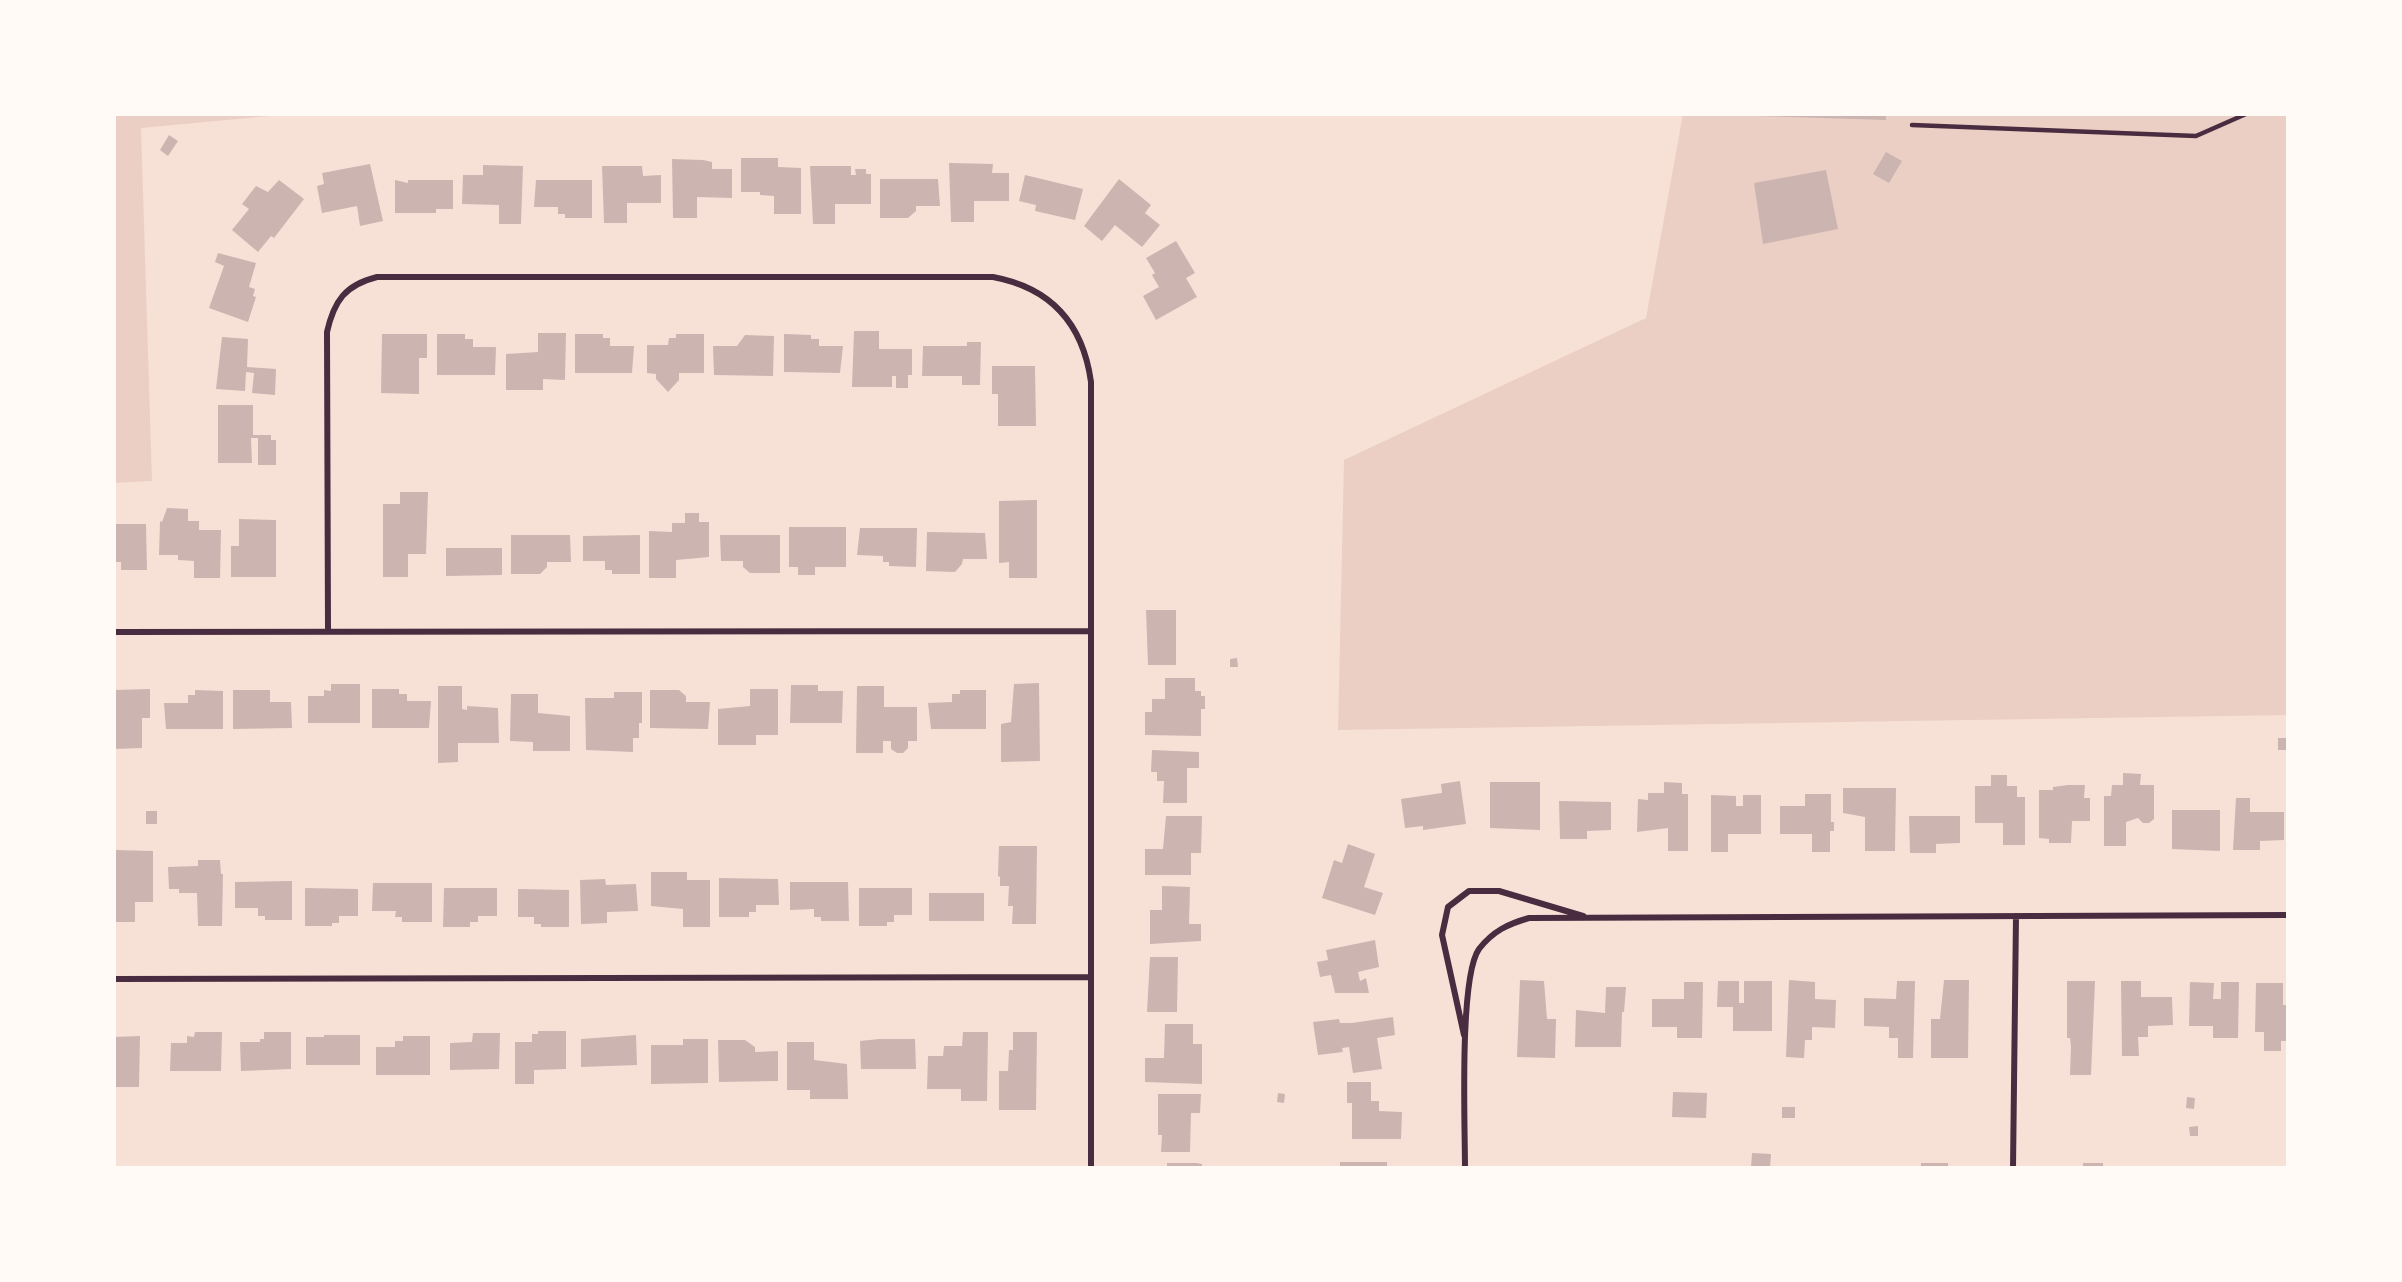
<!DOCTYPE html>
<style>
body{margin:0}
#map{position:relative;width:2402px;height:1282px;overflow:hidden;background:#f7e1d7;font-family:Poppins,sans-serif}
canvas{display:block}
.frame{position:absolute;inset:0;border:116px solid #fffaf5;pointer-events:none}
</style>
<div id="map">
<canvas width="2402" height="1282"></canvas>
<div class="frame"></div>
</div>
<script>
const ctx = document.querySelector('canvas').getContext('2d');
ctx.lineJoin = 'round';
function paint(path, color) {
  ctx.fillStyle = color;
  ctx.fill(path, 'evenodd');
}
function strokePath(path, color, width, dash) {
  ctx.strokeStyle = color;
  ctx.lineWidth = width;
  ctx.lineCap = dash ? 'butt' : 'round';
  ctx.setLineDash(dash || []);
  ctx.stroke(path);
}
paint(new Path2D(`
 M114,114H291L141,128L152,481L114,483Z
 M1683,114H2288V715L1338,730L1344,460L1646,318Z`), '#ebcfc5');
paint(new Path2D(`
 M1758,114H1886V120L1758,116Z
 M169,135L178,141L168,156L160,150Z
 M1886,152L1902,161L1889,183L1873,174Z
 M741,158H778V167L801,168V214H774V196L760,195V192H741Z
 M672,159L703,160L712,162V169H732V198L697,197V218H673Z
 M949,163L993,164L992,173H1009V201H974V222H951Z
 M370,164L383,221L360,226L357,206L322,213L317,186L324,184L322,173Z
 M483,165L523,166L521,224H499V205L462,204L463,175H483Z
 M602,166H642L643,176L661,175V203H627V223H604Z
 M810,166H851V175H856L855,169H866V174H871V204H835V224H813Z
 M1826,170L1838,229L1763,244L1754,183Z
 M1025,175L1083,189L1075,220L1035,211L1036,205L1019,201Z
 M880,179H938L940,206H916V211L908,218H880Z
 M1119,179L1151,205L1145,213L1160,225L1142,247L1115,225L1102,241L1084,226Z
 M279,180L304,199L274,238L271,236L258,252L232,230L249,209L242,204L256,186L268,192Z
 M395,180L408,183V180H453V209H436V213H395Z
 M536,180H592V218H565V214H558V207H534Z
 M1176,241L1195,273L1186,278L1197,297L1156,320L1143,296L1159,287L1152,275L1155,273L1146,258Z
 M218,253L256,263L249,287L255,289L253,296L256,297L248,322L209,308L224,266L215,262Z
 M854,331H879V349H912V375H908V388H896V376H892V387H852Z
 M538,333H566L565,380L543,379V390H506V354L538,352Z
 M382,334H427V358H419V394L381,393Z
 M437,334H465V339H473V347H496L495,375H437Z
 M575,334H603V338H610V346H634L632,373H575Z
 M676,334H704V373H679V380L668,392L656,379V374L647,373V345H668L669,338H676Z
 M784,334L811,335V339H819V346H843L840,373L784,372Z
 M745,335L774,336L773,376L714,375L713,346H737Z
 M222,337L248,339L247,367L276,369L275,395L252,393L254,373L246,372L245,391L216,389Z
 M967,342H981L980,385H962V376H922L923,346H967Z
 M992,366H1035L1036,426H998V394H992Z
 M218,405H253V435H271V440H276V465H258V438H251L252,463H218Z
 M400,492H428L426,554H408V577H383V504H400Z
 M1037,500V578H1009V562L999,563V501Z
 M167,508L188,509V521H199V530H221L220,578H194V561L178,560V555H159L160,521L162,522Z
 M685,513H699V522H709V557L676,560V578H649V531L672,532V523H685Z
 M239,519L276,520V577H231V546H239Z
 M114,524H146L147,570H121V562H114Z
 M789,527H846V567H815V575H798V567H789Z
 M860,528H917L916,567L889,566V562H883V556L857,555Z
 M927,532L985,533L987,559H963L962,564L955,572L926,571Z
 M511,535H570L571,562H547V567L540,574H511Z
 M640,535V574H612V570H605V561H583V536Z
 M720,535H780V573H750L743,567V561H721Z
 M446,548H502V575L446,576Z
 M1146,610H1176V665H1148Z
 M1237,658L1238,667H1230V659Z
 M1165,678H1195V691H1201V696H1205V709H1201V736L1145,735V712H1152V699H1165Z
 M1039,683L1040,761L1001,762V724L1011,722L1014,684Z
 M331,684H360V723H308V696H324V690L331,691Z
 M791,685H818V691H843L842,723H790Z
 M438,686H462V709L467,710V706L498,708L499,743H458V762L438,763Z
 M857,686H884V707H917V741H908V748L903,753H897L891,749V741H883V753H856Z
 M150,689V718H142V748L114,749V690Z
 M372,689H399V694H407V701H431L429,728H372Z
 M750,689H778V735H756V745H718V709L750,706Z
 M195,690L223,691V729H166L164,703H188V695H195Z
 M233,690H270V702H291L292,728L233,729Z
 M650,690H679L686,696V702H710L708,729L650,728Z
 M960,690H986V729H931L928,703L952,702V694H960Z
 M614,692H642V723H639V738H633V752L586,750L585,698H614Z
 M511,694H538V713L570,716V751H533V742L510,741Z
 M2278,738H2288V750H2278Z
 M1152,750L1199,752V768H1187V803H1163L1164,781H1157V772H1151Z
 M2123,773L2141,774L2140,785H2154V819L2149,823H2143L2138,818L2126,822V846H2104V796H2111L2112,785H2123Z
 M1991,775H2007V786H2017V797H2025V845H2003V823H1975V786H1991Z
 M1460,781L1466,824L1423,830V826L1405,828L1401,799L1442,793L1441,784Z
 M1490,782H1540V830L1490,828Z
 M1664,782L1682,783V794H1688V851H1668V828L1637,832L1638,799L1648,800V793H1664Z
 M2068,785H2085L2084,798H2090V821H2072L2071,843H2049V839L2039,838V790H2053V787Z
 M1843,788H1896L1895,851H1865V817L1843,813Z
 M1805,794H1831V822H1834V831H1830V852H1812V834H1780V806H1805Z
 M1711,795L1736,796V806H1743V795H1761V834H1728V852H1711Z
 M2236,798H2250V812H2284V840L2260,841V850H2233Z
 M1559,801L1611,802V830L1587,831V839H1560Z
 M2172,810H2220V851L2172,849Z
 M146,811H157V824H146Z
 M1166,816H1202L1201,853H1191V875H1145V849H1163Z
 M1909,816H1960V843L1936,844V853H1910Z
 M1348,844L1375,854L1364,887L1383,893L1375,915L1322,898L1334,860L1342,863Z
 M999,846H1037L1036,924H1012L1013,906H1008L1009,886H1000V877L998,876Z
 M114,850L153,851V902H135V922H114Z
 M198,860H220L221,874H223L222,926H198L197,893H179V889H169L168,867L198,866Z
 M651,872H687V880H710V927H683V909L651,906Z
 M719,878L778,879L779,905H756V912H749V917H719Z
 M605,879L606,885L636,884L638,911L607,912V923L581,924L580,880Z
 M292,881V920H265V916H258V908H235V882Z
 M790,882H848L849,921H821V917H814V909L790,910Z
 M373,883H432V922H402V917H395L396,911H372Z
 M1162,886L1190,887L1189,924H1201V941L1150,944V910H1162Z
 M305,888L358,889V916H339V923H332V926H305Z
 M444,888H497V916H478V922H470V927H443Z
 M859,888H912V915H894V922H887V926H859Z
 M518,889L569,890V927H541V924H534V917H518Z
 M929,893H984V921H929Z
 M1375,940L1379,967L1358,972L1360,981L1366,978L1369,993H1335L1331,975L1320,977L1317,962L1328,960L1326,950Z
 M1150,957H1178L1177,1012H1147Z
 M1520,980L1544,981L1547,1019H1556L1555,1058L1517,1057Z
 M1789,980L1815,982V999L1836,1000L1835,1028L1812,1027V1040H1805L1804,1058L1786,1057Z
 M1944,980H1969L1968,1058H1931V1019H1940Z
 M1718,981H1739V1003H1744V981H1772V1031H1733V1007H1717Z
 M1897,981H1915L1913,1058H1898V1038H1889V1027L1864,1026V998L1896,999Z
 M2067,981H2095L2091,1075H2070L2071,1047L2070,1038H2067Z
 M2121,981H2141V997H2172L2173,1025L2148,1026V1037H2138L2139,1056H2122Z
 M1684,982H1703L1702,1038H1677V1027H1652V999H1684Z
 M2190,982L2214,983L2213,999H2221V982H2239L2238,1038H2213V1026H2189Z
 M2256,983H2283V1005H2288V1033L2286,1041H2281V1051H2264V1032H2255Z
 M1606,987H1626L1624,1012H1622L1621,1047H1575L1576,1010L1605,1013Z
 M1393,1017L1395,1035L1377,1038L1382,1069L1353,1073L1349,1047L1342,1048L1343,1052L1318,1055L1313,1022L1339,1019L1340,1023H1352Z
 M1165,1024H1193V1044H1202V1084L1145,1082V1058H1164Z
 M538,1031H566V1069L534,1070V1084H515V1042H532V1034H538Z
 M195,1032H222L221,1071H170L171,1043H187V1036L194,1037Z
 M264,1032H291V1069L241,1071L240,1042H260V1039H264Z
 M963,1032H988L987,1101H961V1089H927L928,1056H943L944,1046H962Z
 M1013,1032H1037L1036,1110H999V1071H1008L1009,1050H1013Z
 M473,1033H500L499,1069L450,1070V1043L472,1042Z
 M324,1035H360V1065H306V1037H324Z
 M636,1035L637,1065L581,1067V1039Z
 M140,1036L139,1087H114V1037Z
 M403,1036H430V1075H376V1047H395V1041H403Z
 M683,1039H708V1083L651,1084V1045H683Z
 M879,1039H915L916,1069H861L860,1041Z
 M718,1040H745L755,1047V1052L778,1051V1081L719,1082Z
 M787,1042H814V1060L847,1064L848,1099H810V1090H787Z
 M1347,1082H1371V1101H1379V1111L1402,1112L1401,1139H1352V1103H1347Z
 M1673,1092L1707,1093L1706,1118L1672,1117Z
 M1278,1093L1285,1094L1284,1103L1277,1102Z
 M1158,1094H1201L1200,1113H1191L1190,1152H1161L1162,1135H1158Z
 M2187,1097L2195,1098L2194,1109L2186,1108Z
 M1782,1107H1795V1118H1782Z
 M2198,1126V1136H2190L2189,1127Z
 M1752,1153L1771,1154L1770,1168H1751Z
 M1340,1162H1387V1168H1340Z
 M1167,1163H1196L1202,1164V1168H1167Z
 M1921,1163H1948V1168H1921Z
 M2083,1163H2103V1168H2083Z`), '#ccb4b1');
strokePath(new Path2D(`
 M1912,125L2196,136L2246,114`), '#4a2c40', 4.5);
strokePath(new Path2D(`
 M328,631L327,332C334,301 345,285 377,277H993C1052,288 1083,324 1091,382V1168
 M114,632L1091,631
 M114,979L1091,977
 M1464,1035L1442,935L1448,907L1469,891H1499L1583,916
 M1465,1168C1465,1127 1459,977 1479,949C1493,931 1508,924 1529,918L2288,915
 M2013,1168L2016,916`), '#4a2c40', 6);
</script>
